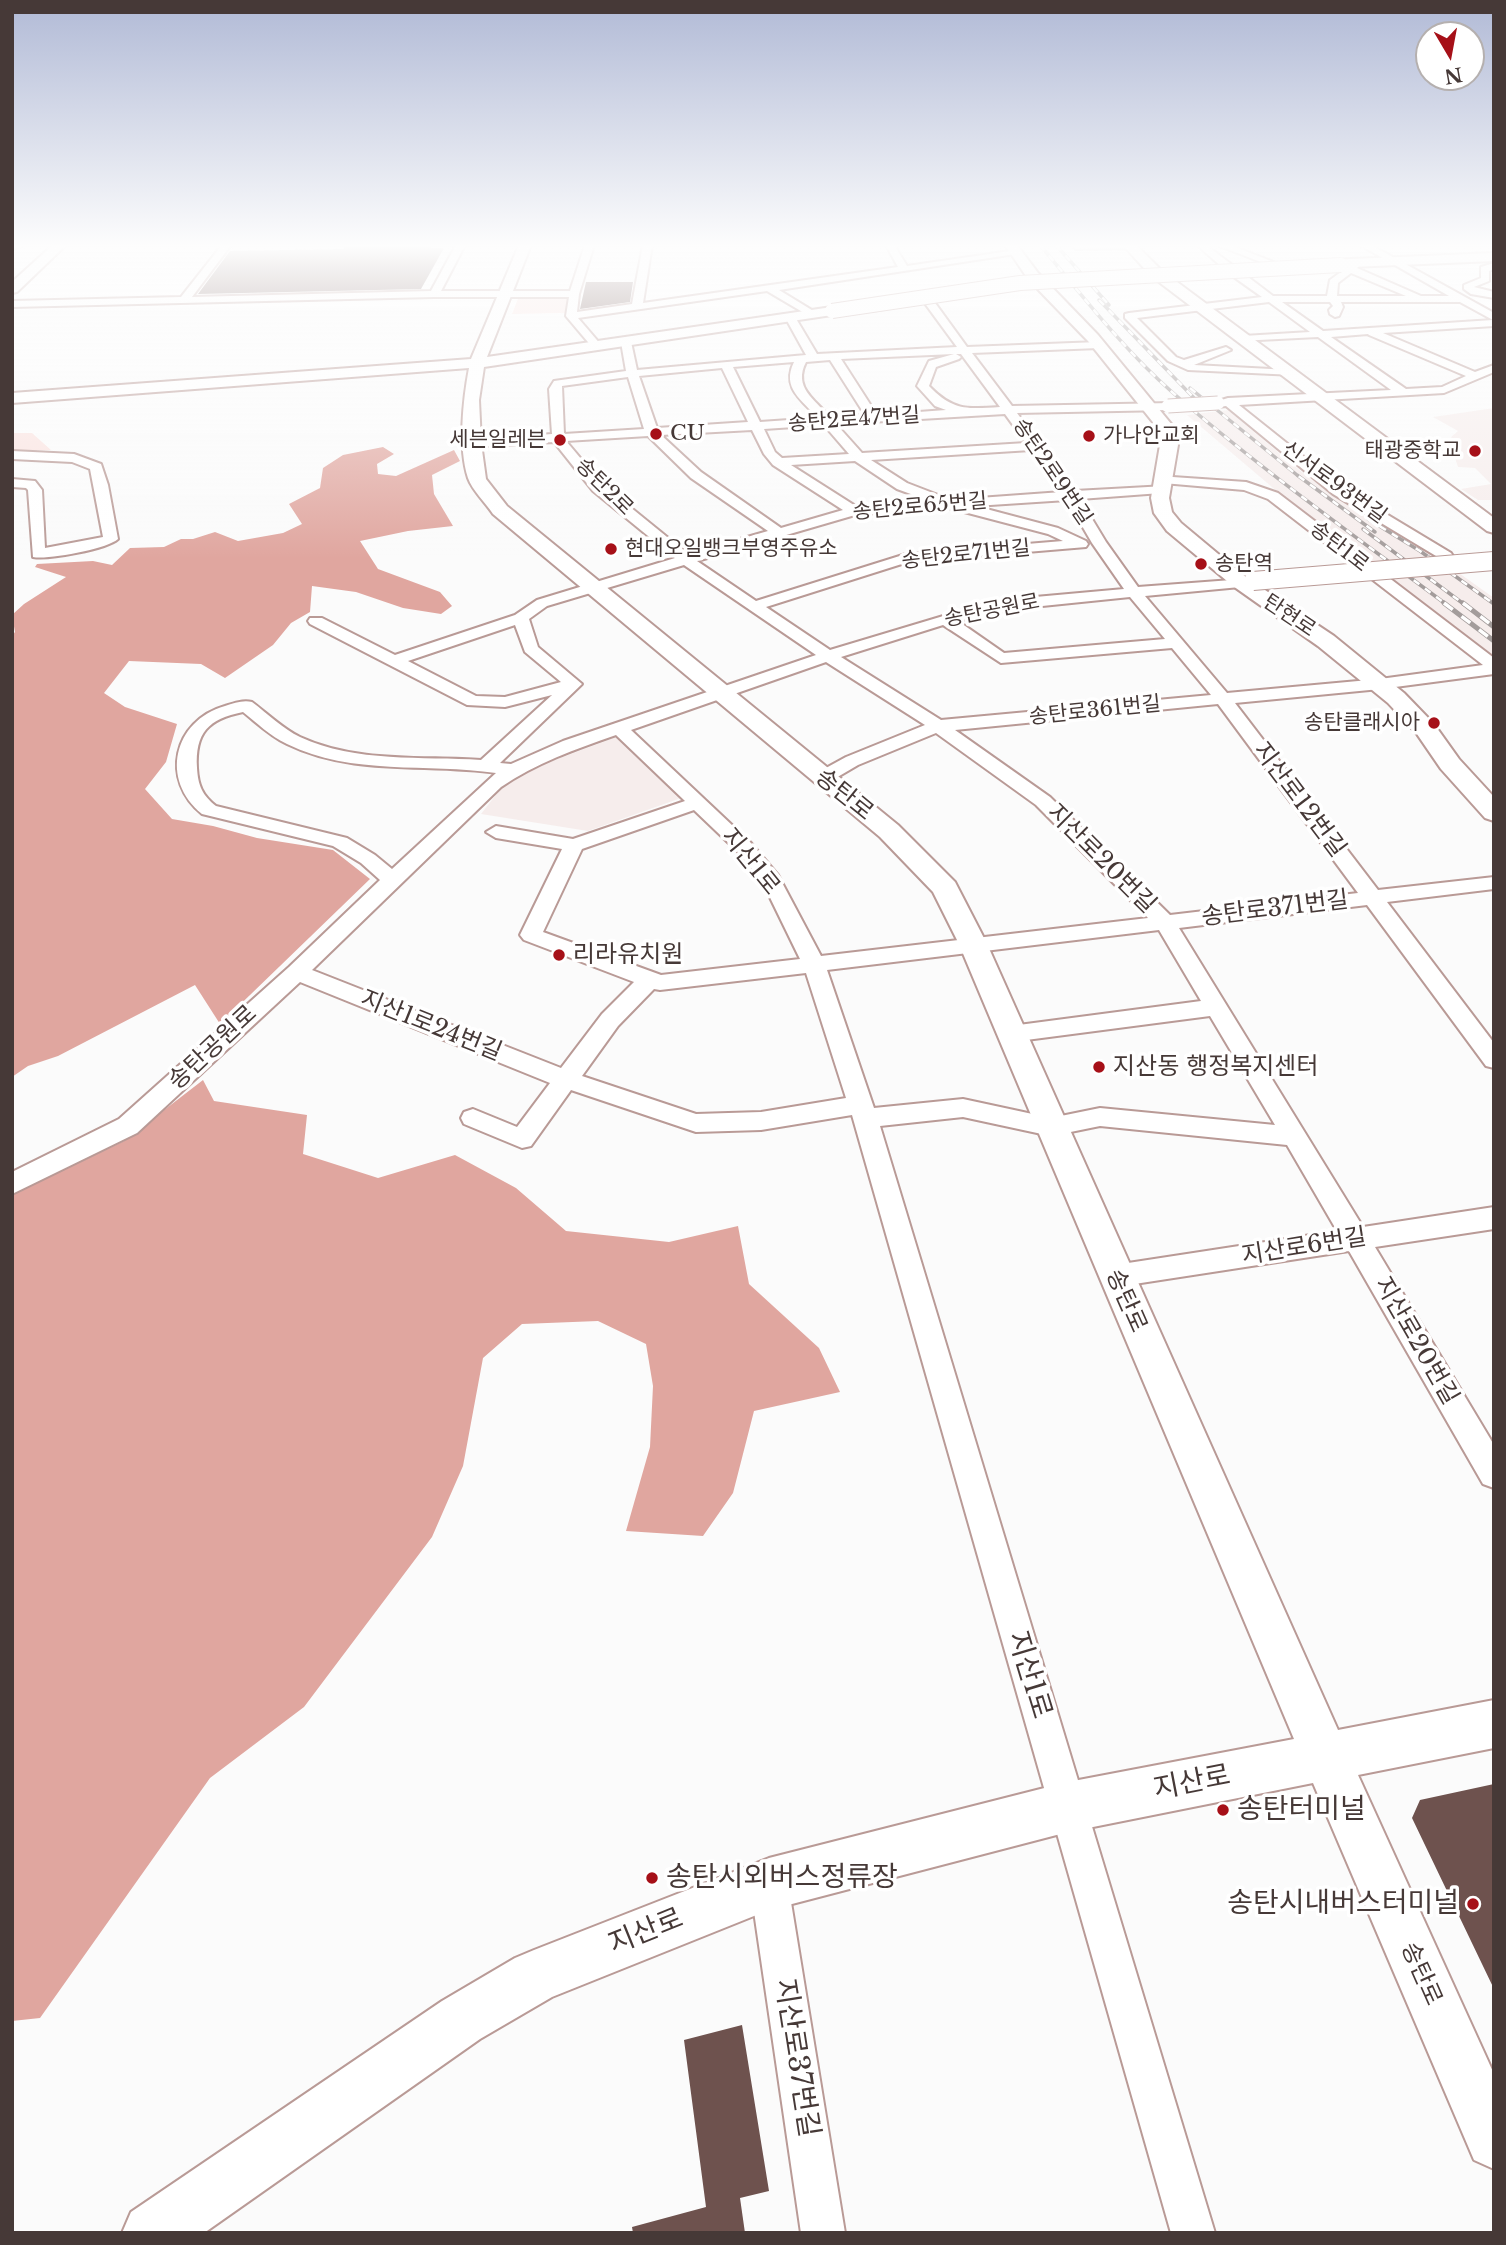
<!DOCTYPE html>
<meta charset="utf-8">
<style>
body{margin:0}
#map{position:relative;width:1506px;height:2245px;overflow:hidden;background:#fbfbfb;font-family:"Libre Baskerville",serif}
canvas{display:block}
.frame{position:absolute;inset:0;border:14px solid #463937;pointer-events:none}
.north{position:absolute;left:1415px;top:21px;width:70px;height:70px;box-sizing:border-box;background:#fff;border:2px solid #b5b0af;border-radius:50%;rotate:170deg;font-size:19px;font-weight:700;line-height:28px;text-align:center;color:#463937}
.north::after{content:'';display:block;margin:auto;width:24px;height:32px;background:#a61018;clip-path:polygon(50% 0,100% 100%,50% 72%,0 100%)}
</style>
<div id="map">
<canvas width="1506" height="2245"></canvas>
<div class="frame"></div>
<div class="north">N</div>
</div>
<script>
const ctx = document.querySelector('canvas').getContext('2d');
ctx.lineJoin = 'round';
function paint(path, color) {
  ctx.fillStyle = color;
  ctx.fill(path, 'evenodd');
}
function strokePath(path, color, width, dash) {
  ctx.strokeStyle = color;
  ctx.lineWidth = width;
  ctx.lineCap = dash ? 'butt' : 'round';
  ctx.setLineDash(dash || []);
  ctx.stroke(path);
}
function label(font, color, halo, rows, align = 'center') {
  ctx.font = font + ' "Libre Baskerville","Noto Sans KR",serif';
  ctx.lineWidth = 7;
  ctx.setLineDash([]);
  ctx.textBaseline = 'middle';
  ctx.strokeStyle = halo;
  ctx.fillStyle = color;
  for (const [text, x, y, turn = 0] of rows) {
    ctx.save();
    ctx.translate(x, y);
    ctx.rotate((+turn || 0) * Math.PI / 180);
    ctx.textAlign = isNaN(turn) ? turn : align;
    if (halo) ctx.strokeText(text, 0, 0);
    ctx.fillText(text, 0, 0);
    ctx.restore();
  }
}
paint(new Path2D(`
 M1494,408V500H1478L1461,489L1491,484L1475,468L1458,467L1455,458L1461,452L1451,437L1458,431L1433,417Z
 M1228,410L1303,473L1421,546L1494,598V662L1305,515L1187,415Z
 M619,736L681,798L588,831L481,814L502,787L528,770Z`), '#f6edec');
paint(new Path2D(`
 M519,296H569L565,313L512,314Z
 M12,433H32L51,450L12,451Z`), '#fae2df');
paint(new Path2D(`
 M383,447L394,454L377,464L378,474L396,476L454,450L460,461L432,475L434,494L453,526L408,531L360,541L378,569L440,592L452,606L441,614L403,608L356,592L312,586L310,612L291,623L273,645L225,678L201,664L129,661L104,693L125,707L177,724L166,762L145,789L172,819L213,826L257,838L333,850L370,879L220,1024L195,985L58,1056L28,1066L12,1077V636L15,632L12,615L24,604L66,577L35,567L37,564L93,561L112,565L130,548L164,547L181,539H193L215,532L238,541L283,533L302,524L289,504L320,488L323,468L343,455Z
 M203,1080L214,1101L307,1115L303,1154L378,1178L455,1155L516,1188L566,1231L669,1242L738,1226L749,1284L819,1348L840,1392L754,1411L733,1493L703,1536L626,1531L650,1447L653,1386L646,1344L598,1321L522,1324L483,1358L463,1466L432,1537L304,1707L210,1778L40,2018L12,2021V1195L124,1141Z`), '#e0a69f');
paint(new Path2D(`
 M345,245H431V248H444L421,289L198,294L230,251L343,249Z
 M586,282H633L630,302L580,309Z
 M1494,1784V1989L1412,1818L1420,1800Z
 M742,2025L769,2191L740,2198L745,2233H633L632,2227L706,2207L684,2040Z`), '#6e524e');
const street = new Path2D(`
 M222,245H231L192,297L431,291L456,245H465L441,291H570L585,245H594L579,294L577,312L632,304L643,245H652L643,303L898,267L886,245H894L907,266L1017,250L1022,253L779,290L815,312L816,314L811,317L767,291L578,318L602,346L597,349L593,348L566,316L569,297H434L12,307V301L181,297Z
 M1072,245H1134L1129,248L1076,249Z
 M1197,245H1206L1273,296H1327L1330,280L1356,261L1361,264L1357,268L1421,296H1449L1360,245H1371L1494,313V326L1383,333L1475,372L1494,365V372L1444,393L1239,405L1343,488L1451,553L1453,556L1451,559H1441L1333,494L1226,406L1218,407L1212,403L1228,398L1391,390L1318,337L1239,341V337L1243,336L1310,332L1269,302L1137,318L1176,357L1184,360L1226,347L1231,350L1194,365L1290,370L1296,373L1294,375L1188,370L1168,361L1125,318V314L1129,313L1262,297L1231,275ZM1351,273L1406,296H1337L1338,283ZM1282,302H1330L1333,306L1329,310L1330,314L1335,317L1339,316L1343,307L1341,302H1460L1493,320L1323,331ZM1368,334L1369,335L1466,376L1442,387L1406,389L1331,337Z
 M1217,245H1230L1284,266L1276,268Z
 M1494,263V269L1489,271V281L1474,287L1494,292V298L1471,294L1464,289V285L1481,278V267Z
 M926,295L930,296L967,347L1099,342L1104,345L1099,348L972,353L1012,406L1172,403L1174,406L1168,410L1017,413L1075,491L1166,486V492L1161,493L1080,499L1106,542L1138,587L1245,579L1248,582L1240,587L1145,596L1227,693L1380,679L1483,665L1268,499L1244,490L1163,483L1156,479L1158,476L1246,482L1278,493L1494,658V674L1380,689L1235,703L1378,890L1494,877V889L1387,902L1494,1043V1068L1486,1066L1367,905L1179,928L1363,1227L1494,1207V1229L1375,1247L1494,1445V1488L1483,1484L1349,1251L1115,1287L1105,1284L1101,1276L1105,1268L1115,1265L1337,1231L1287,1145L1100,1126L1051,1136L963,1117L880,1126L1215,2233H1171L852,1115L761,1130L696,1132L571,1090L531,1146L522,1148L464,1124L461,1118L464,1112L473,1109L517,1127L550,1083L300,982L137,1133L12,1194V1172L119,1119L289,967L380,880L361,863L333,846L202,814C160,780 173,721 225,706C234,703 243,700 252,702C268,714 283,729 300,737C356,763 422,756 481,760L552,695L505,707L467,705L310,624L308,621L310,618H322L395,655L515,615L537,600L675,558L593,491L554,442L472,447L468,446V440L552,434L549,389L554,381L626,371L621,342L626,339L631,342L637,370L806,355L785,317L790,314L795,317L817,354L957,347L921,298ZM954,354L929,361L917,386L935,406L946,410L877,415L841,359ZM956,354H961L1000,407C967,409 953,411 929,386L936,367L959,359L961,357ZM830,360L865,415L830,417C814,399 793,387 806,362ZM794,362C781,388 802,400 818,418L760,422L733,367ZM722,368L748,422L657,428L639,376ZM628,377L644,429L564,434L562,386ZM1005,414L1026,443L862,453L836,424ZM824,425L849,454L782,458L775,452L764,429ZM752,430L764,454L773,465L843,510L781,528L701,472L661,435ZM648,436L691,478L768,531L688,554L603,485L566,441ZM1031,450L1062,492L951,500L907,483L871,460ZM855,461L897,489L930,501L857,507L791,465ZM1067,500L1092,543L1124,589L1013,599L980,605L830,650L766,607L908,562L1086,547L1088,544L1086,541L1058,528L975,506ZM949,508L1048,534L1063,541L906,554L756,601L697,561L855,515ZM684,565L816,655L563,741L511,764L500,763L582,684L538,647L529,619L547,606ZM1130,597L1165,639L1004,653L958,621L1013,609ZM515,625L525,652L561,682L505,697L476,696L408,661ZM943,625L1001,663L1172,648L1211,695L941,720L841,657ZM826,662L925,725L846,757L815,774L813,778L815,782H829L858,765L936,733L1036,805L1148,918L821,956L778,875L751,843L631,730ZM1218,704L1358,893L1170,915L1050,797L955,730ZM243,712C257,723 270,736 287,744C352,776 427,763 496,773L392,869L375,855L347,838L216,806C202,795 198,785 197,768C195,733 208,719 243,712ZM616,735L685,801L573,839L496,826L486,832L496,838L562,849L520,935L524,940L634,982L602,1014L561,1068L312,970L501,787C536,763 576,749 616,735ZM694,810L737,851L762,881L800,959L661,975L543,932L582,849ZM1159,930L1201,1001L1011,1026L1003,1028L1000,1034L1003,1040L1011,1042L1210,1016L1275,1125L1100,1108L1051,1118L963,1099L874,1108L827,970ZM806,973L846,1098L761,1112L696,1114L582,1076L618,1026L654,989L660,990Z
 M12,451L74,454L101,464L108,485L118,539C107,549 48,560 33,557L28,490L26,488L12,487V479L35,481L42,490L45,548L103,537L90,469L72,462L12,459Z
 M769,1865L782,1871L788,1884L845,2233H801L750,1884L756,1871Z`);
const secondary = new Path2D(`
 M12,245H24L12,249Z
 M53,245H66L17,292L12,293V282Z
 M519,245H531L487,357L832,307L839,311L832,315L484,367L479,400L481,443L486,479L507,506L898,825L955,882L987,944L1338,1730L1494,1700V1748L1358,1775L1494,2074V2169L1474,2160L1313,1783L1068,1832L769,1910L552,1997L480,2039L204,2233H122L131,2212L442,2001L515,1958L534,1950L769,1858L1068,1782L1294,1739L959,944L933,892L880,837L493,514C486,503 472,490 468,478C458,447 463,400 469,368L12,403V393L471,359Z
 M1005,245H1017L1038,273L1098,335L1172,425L1178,445L1169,498L1172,512L1181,523L1247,578L1334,636L1404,693L1434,724L1459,759L1494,797V821L1485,818L1441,769L1417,734L1388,703L1318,646L1233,586L1167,531L1154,513L1151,498L1160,445L1156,426L1088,341L1028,279Z
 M1123,245H1136L1161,270L1494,518V533L1487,531L1151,276Z
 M1494,253V261L1304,269L1298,265L1304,261Z`);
strokePath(street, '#b99a96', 4);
strokePath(secondary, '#b99a96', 4);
paint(street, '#fff');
paint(secondary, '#fff');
const railFar1 = new Path2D(`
 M1040,245C1082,295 1123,349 1172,392C1259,468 1355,536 1447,605
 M1056,245L1109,305
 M1099,300L1194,398
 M1190,388L1297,475L1375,532
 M1368,519L1420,551L1494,604
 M1363,529L1465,605`);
const rail = new Path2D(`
 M1444,603L1494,641
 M1463,603L1494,627`);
strokePath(railFar1, '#a39c9b', 3.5);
strokePath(rail, '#a39c9b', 5);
strokePath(railFar1, '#fff', 2.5, [7]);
strokePath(rail, '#fff', 3.5, [11]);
const streetBridge = new Path2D(`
 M1168,406L1218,403`);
const secondaryBridgeFar1 = new Path2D(`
 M832,311L1020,283L1341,265`);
const secondaryBridge = new Path2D(`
 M1253,581L1494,561`);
strokePath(streetBridge, '#b99a96', 15, []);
strokePath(secondaryBridgeFar1, '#b99a96', 16, []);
strokePath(secondaryBridge, '#b99a96', 20, []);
strokePath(streetBridge, '#fff', 13);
strokePath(secondaryBridgeFar1, '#fff', 14);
strokePath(secondaryBridge, '#fff', 18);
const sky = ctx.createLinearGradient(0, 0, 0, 559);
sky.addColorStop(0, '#b1bad6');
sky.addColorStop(0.44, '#fdfdfd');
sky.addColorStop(1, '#fdfdfd00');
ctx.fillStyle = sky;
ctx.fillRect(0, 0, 1506, 559);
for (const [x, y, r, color] of [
 [656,434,7,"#a61018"],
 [1089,436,7,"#a61018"],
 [560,440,7,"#a61018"],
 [1475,451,7,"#a61018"],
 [611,549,7,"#a61018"],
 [1201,564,7,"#a61018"],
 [1434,723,7,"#a61018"],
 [559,955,7,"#a61018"],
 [1099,1067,7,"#a61018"],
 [1223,1810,7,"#a61018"],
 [652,1878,7,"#a61018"],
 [1473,1904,7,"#a61018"]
]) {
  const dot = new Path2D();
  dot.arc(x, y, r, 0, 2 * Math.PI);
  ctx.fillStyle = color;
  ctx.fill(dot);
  strokePath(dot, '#fff', 2.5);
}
label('21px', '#463937', '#fff', [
 ["송탄2로47번길",854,420,-4],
 ["송탄2로9번길",1052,472,56],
 ["신서로93번길",1334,483,36],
 ["송탄2로",604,487,45],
 ["송탄2로65번길",920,507,-5],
 ["송탄1로",1339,547,38],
 ["송탄2로71번길",966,555,-6],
 ["송탄공원로",992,611,-11],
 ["탄현로",1289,616,34],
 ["송탄로361번길",1095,711,-6]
]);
label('21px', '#463937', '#fff', [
 ["CU",670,434],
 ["가나안교회",1103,436],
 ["세븐일레븐",546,440,"right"],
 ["태광중학교",1461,451,"right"],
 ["현대오일뱅크부영주유소",625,549],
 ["송탄역",1215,564],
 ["송탄클래시아",1420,723,"right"]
], 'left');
label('24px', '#463937', '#fff', [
 ["송탄로",844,795,39],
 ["지산로12번길",1299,800,53],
 ["지산로20번길",1101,859,45],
 ["지산1로",750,862,51],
 ["송탄로371번길",1275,909,-7],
 ["지산1로24번길",431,1026,22],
 ["송탄공원로",213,1048,-43],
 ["지산로6번길",1304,1247,-9],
 ["송탄로",1126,1301,66],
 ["지산로20번길",1416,1341,60],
 ["송탄로",1421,1974,66]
]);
label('24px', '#463937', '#fff', [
 ["리라유치원",573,955],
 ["지산동 행정복지센터",1113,1067]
], 'left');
label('28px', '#463937', '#fff', [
 ["지산1로",1029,1675,73],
 ["지산로",1192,1783,-11],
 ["지산로",646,1932,-22],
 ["지산로37번길",796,2058,81]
]);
label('28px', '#463937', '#fff', [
 ["송탄터미널",1237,1810],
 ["송탄시외버스정류장",666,1878],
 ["송탄시내버스터미널",1459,1904,"right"]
], 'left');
</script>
